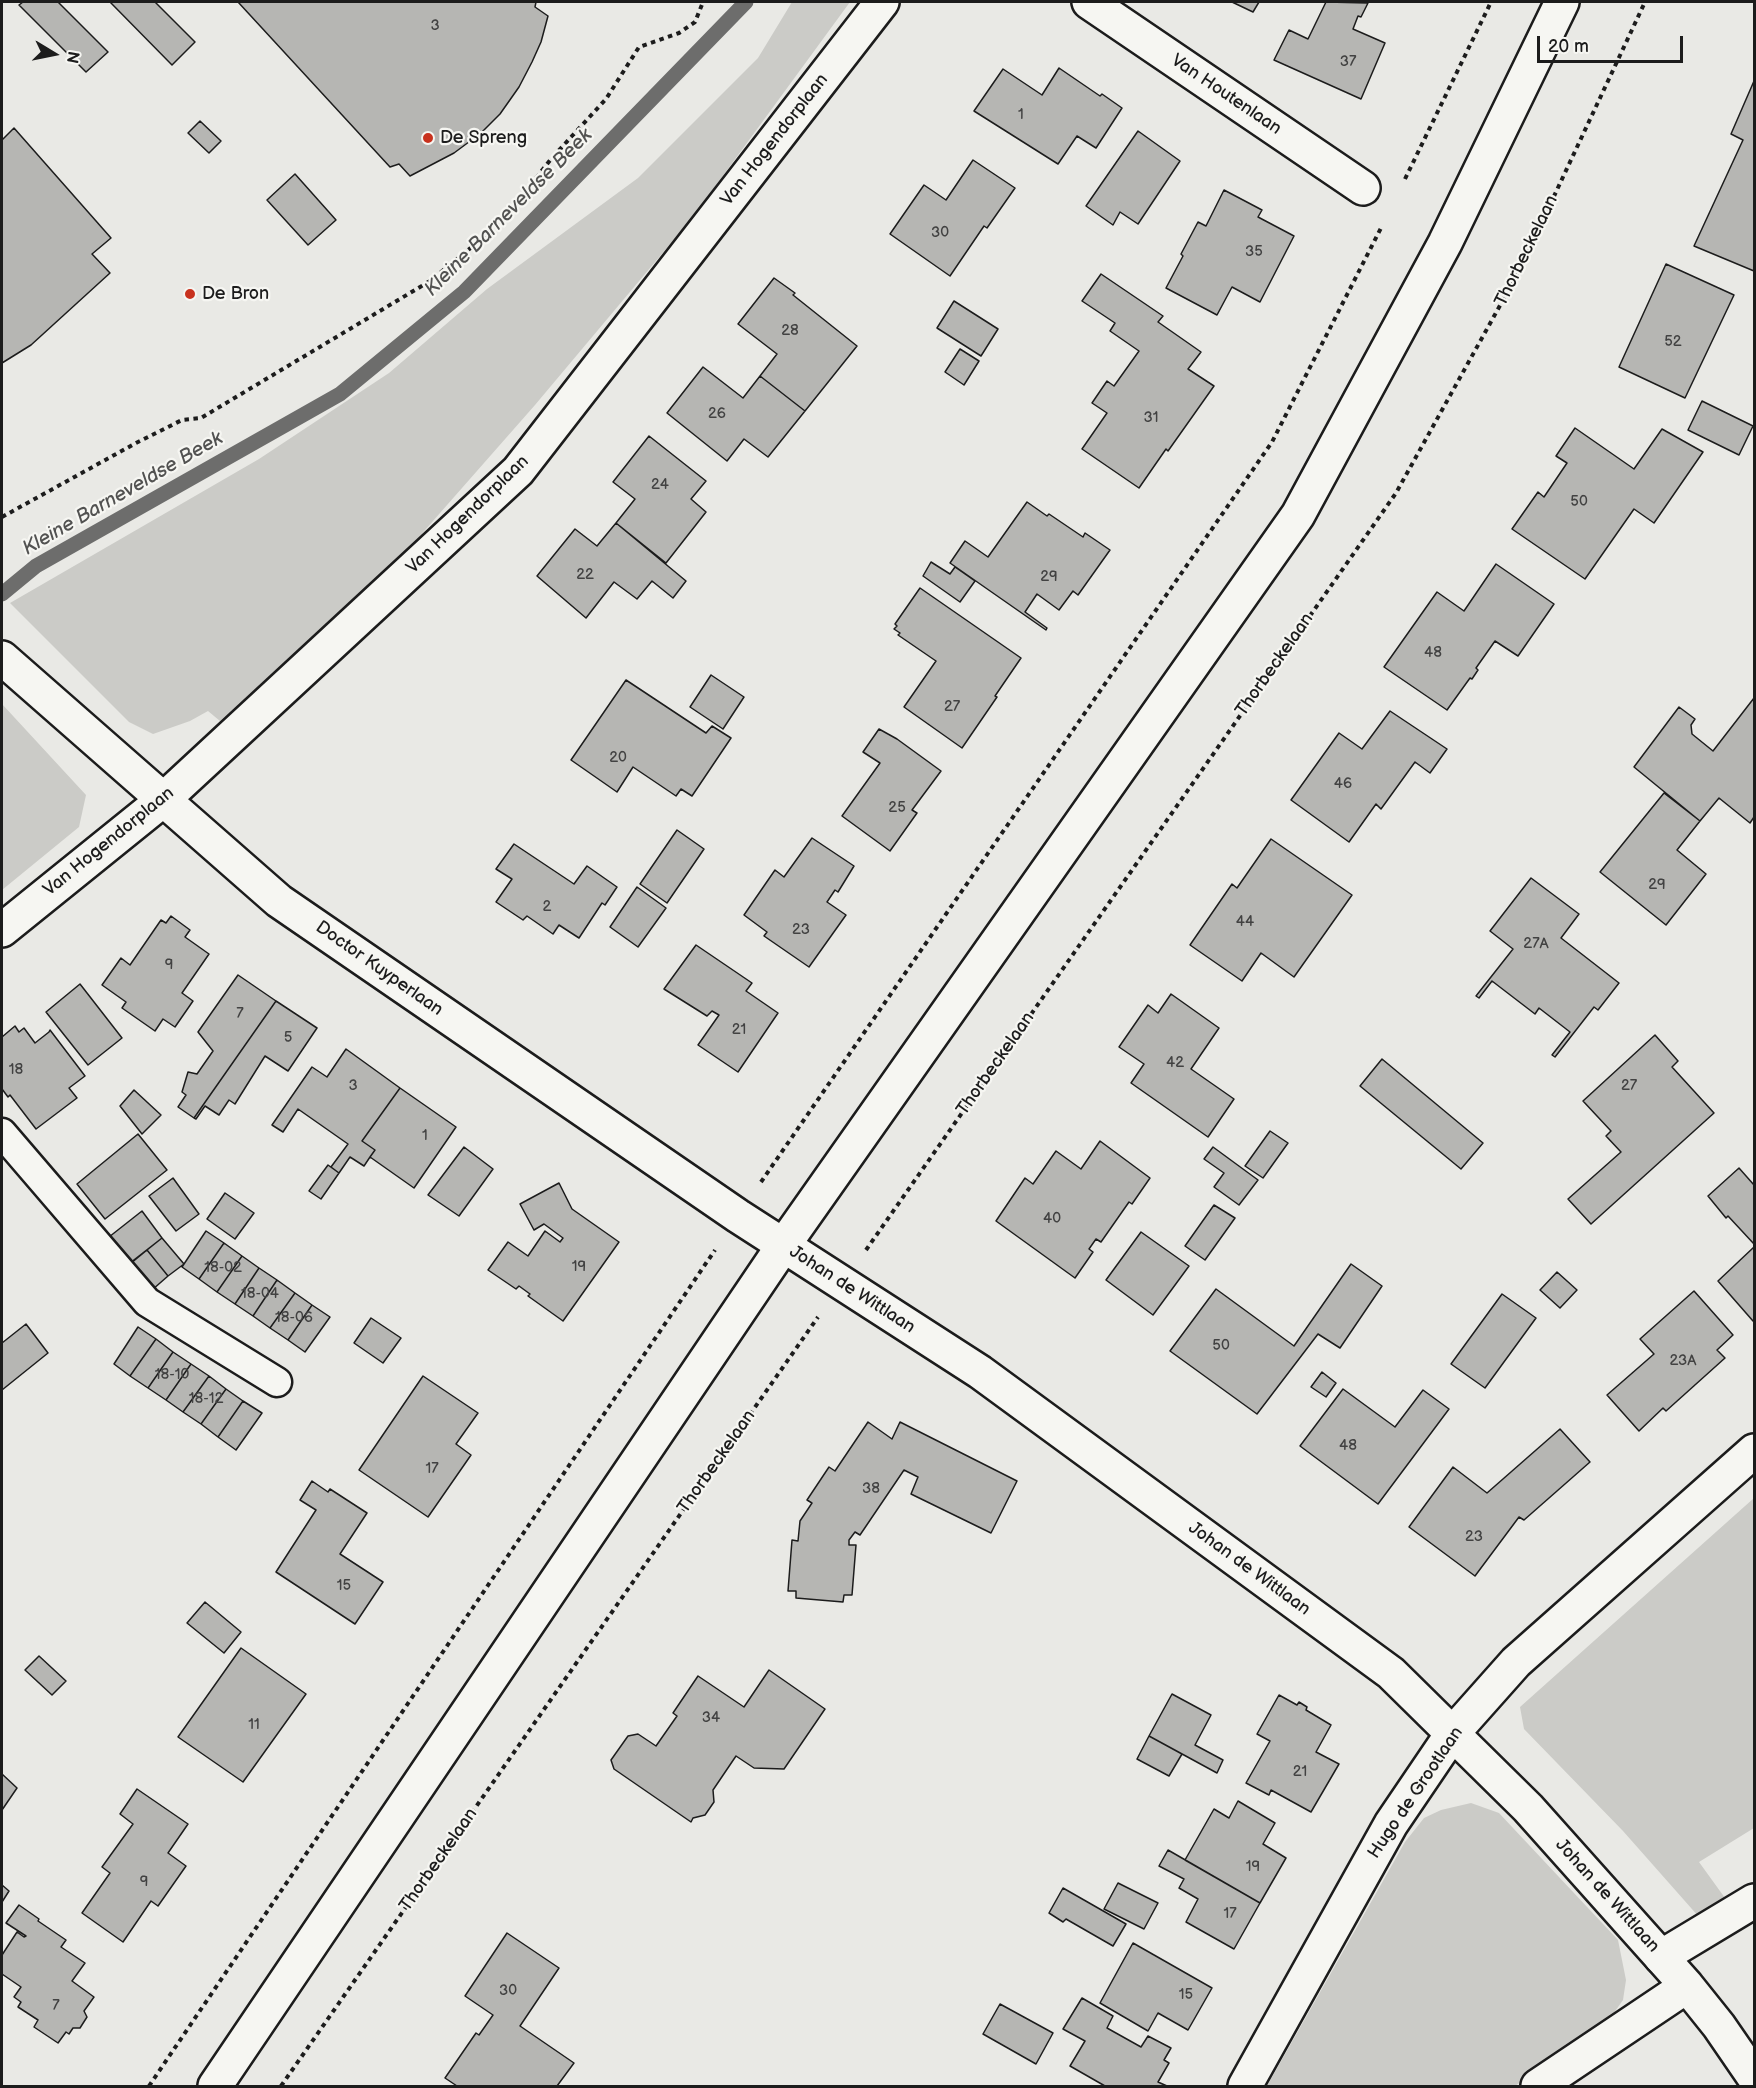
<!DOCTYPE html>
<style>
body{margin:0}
#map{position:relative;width:1756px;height:2088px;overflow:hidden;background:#e9e9e5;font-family:"Balsamiq Sans",sans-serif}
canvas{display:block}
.frame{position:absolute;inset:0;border:3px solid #1c1c1c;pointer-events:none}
.north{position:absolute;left:24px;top:24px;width:60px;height:60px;-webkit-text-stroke:4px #f6f6f2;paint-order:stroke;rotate:100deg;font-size:16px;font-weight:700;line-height:24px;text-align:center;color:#1c1c1c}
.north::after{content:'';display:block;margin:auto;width:21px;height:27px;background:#1c1c1c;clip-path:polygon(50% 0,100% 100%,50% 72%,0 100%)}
.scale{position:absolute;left:1537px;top:36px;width:146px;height:27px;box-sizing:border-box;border:3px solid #1c1c1c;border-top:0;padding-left:8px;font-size:18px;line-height:21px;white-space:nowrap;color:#1c1c1c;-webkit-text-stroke:4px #f6f6f2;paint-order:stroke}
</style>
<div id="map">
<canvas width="1756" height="2088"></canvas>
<div class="frame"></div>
<div class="north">N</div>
<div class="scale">20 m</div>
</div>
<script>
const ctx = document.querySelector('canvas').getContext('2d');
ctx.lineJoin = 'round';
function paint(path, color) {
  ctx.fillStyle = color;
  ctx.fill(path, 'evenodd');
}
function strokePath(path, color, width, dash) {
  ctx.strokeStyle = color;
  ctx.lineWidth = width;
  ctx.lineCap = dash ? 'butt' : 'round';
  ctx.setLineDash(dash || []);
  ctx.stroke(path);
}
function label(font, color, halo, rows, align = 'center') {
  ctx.font = font + ' "Balsamiq Sans",sans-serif';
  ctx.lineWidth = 4.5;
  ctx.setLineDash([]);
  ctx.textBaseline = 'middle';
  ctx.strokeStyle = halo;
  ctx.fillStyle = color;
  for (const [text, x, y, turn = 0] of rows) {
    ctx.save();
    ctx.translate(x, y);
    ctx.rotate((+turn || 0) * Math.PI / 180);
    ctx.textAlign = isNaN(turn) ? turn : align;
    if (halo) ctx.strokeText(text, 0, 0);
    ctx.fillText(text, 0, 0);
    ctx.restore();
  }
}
paint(new Path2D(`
 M792,2H850L692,218L535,405L411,546L220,721L208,711L190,721L153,734L129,722L10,603L259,459L389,373L487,289L638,178L758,58Z
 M2,704L86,795L79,827L2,890Z
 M1754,1498V1828L1699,1862L1725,1898L1699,1917L1623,1831L1524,1729L1520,1707Z
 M1471,1803L1499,1813L1618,1940L1626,1980L1623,2000L1611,2017L1515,2086H1267L1405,1842L1424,1818L1441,1810Z`), '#cbcbc7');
strokePath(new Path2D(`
 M2,594L36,566L340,394L464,292L746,2`), '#6d6d6c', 15);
const building = new Path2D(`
 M23,2H58L108,52L86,72L19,5Z
 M110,2H155L195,42L172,65Z
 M238,2H536L535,7L548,16L541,42L532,62L519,87L500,114L481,133L454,153L410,176L399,164L390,167Z
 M1232,2H1259L1253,12Z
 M1326,2L1368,3L1361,17L1358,16L1353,29L1385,43L1361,99L1274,60L1289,30L1308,39Z
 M1059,68L1100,96L1102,94L1122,108L1096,148L1077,136L1058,164L974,111L1003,69L1042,95Z
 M1754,81V271L1694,246L1743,140L1731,134Z
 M200,121L221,141L209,153L188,133Z
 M14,128L111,238L92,254L110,273L31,345L2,363V140Z
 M1138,131L1180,161L1138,224L1120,212L1113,225L1086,206Z
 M973,160L1015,188L987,228L984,226L950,276L890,234L924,185L946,200Z
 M295,174L336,220L308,245L267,200Z
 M1224,190L1262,210L1258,217L1294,236L1260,302L1232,287L1217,315L1166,288L1183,256L1181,254L1198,222L1206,226Z
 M1666,264L1734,295L1685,398L1619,367Z
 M1101,274L1163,316L1158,322L1201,352L1188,369L1214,386L1168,451L1166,449L1139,488L1082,449L1107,413L1092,403L1107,381L1114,386L1139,351L1110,331L1115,323L1082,301Z
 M774,278L795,293L793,295L857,346L805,411L760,376L777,354L738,324Z
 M954,301L998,329L981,356L937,328Z
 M960,349L979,361L964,385L945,372Z
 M703,367L743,398L760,376L805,411L768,457L744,439L727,461L667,413Z
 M1702,401L1753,426L1739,455L1688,430Z
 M1575,428L1634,469L1662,429L1703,452L1654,523L1634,509L1585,579L1512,529L1538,492L1544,497L1567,463L1556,456Z
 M649,436L706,481L691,499L706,512L666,563L616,523L635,499L613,482Z
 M1027,502L1047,516L1049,514L1083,537L1085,533L1110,550L1078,595L1073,591L1059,610L1037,594L1025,612L1047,628L1046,630L950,563L965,541L988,557Z
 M616,523L686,581L673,598L652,581L637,599L614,582L586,618L537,576L575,529L597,546Z
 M931,562L950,574L955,567L975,581L960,602L923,576Z
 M1496,564L1554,604L1518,656L1495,641L1476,668L1478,670L1472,679L1470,678L1447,710L1384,667L1437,592L1464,611Z
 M920,588L1021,658L995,696L997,697L962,748L904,707L936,661L898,635L900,633L894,629L897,626L895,624Z
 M711,675L744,697L723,729L690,707Z
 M626,680L706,733L712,726L731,738L692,796L681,789L676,796L633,767L617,792L571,760Z
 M1754,698V817L1750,823L1719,798L1700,821L1634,767L1679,707L1695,719L1691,725L1692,734L1713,751Z
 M1390,711L1447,749L1430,773L1415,762L1381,809L1376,804L1349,842L1291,800L1339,733L1362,749Z
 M879,729L897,739L941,771L912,810L917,813L890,851L842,816L880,763L863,752Z
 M1664,793L1700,821L1677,850L1706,874L1666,925L1600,872Z
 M677,830L704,849L667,903L640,884Z
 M812,838L854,866L838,892L835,890L827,902L846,915L809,967L764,936L767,932L744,915L775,870L784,877Z
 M1271,839L1352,895L1294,977L1261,953L1242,981L1190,945L1232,884L1237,888Z
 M514,844L574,884L587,866L617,887L605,905L602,903L579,938L559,925L553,934L527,916L523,920L496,902L512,879L496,869Z
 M1531,878L1579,914L1561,938L1619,983L1598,1010L1594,1007L1555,1057L1552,1055L1570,1032L1539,1008L1535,1014L1492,981L1479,998L1476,996L1513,949L1490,931Z
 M637,887L666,908L638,947L610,927Z
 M171,916L190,930L185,937L209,954L182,993L193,1001L175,1027L163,1019L155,1031L122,1008L126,1002L102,985L121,958L130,965L161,920L166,923Z
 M696,945L752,983L746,991L778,1013L738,1072L698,1045L719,1015L712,1011L707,1016L664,989Z
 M238,975L276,1001L194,1118L178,1107L186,1095L182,1092L188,1072L197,1074L213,1051L198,1032Z
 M80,984L122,1038L88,1065L46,1012Z
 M1171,994L1219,1028L1191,1069L1234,1099L1208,1137L1131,1083L1144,1064L1119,1047L1148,1005L1158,1013Z
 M276,1001L317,1028L288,1071L265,1056L235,1104L229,1100L219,1115L205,1106L196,1119L194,1118Z
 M15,1026L19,1032L24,1028L35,1043L49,1032L50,1030L85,1076L69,1088L77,1098L36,1129L10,1095L8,1097L2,1089V1037Z
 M1655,1035L1678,1061L1672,1067L1714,1113L1591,1224L1568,1199L1621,1152L1606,1136L1611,1131L1583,1101Z
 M346,1049L400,1088L362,1141L375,1150L370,1157L364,1166L350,1157L339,1173L331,1167L348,1144L298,1109L283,1132L272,1125L312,1067L327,1077Z
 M1382,1059L1483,1143L1461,1169L1360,1086Z
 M400,1088L456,1127L414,1188L370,1157L375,1150L362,1141Z
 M134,1090L161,1115L142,1134L120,1106Z
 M1270,1131L1288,1143L1263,1178L1245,1166Z
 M138,1134L167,1170L105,1219L77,1184Z
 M1100,1141L1150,1178L1132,1204L1129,1202L1101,1242L1096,1239L1089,1249L1093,1252L1075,1278L996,1221L1025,1178L1033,1184L1056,1151L1081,1169Z
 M464,1147L493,1169L459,1216L428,1195Z
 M1213,1147L1258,1180L1239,1205L1214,1187L1224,1173L1204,1159Z
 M328,1165L339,1173L321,1199L309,1191Z
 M1739,1168L1754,1185V1244L1728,1216L1726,1218L1708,1196Z
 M173,1178L199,1214L176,1231L149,1196Z
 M559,1183L572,1209L619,1242L563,1321L528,1296L530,1294L519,1286L516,1289L488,1270L508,1242L528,1256L545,1231L560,1242L563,1238L544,1224L534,1230L520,1204Z
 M225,1193L254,1213L235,1239L207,1219Z
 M1214,1205L1235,1218L1205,1260L1185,1246Z
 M142,1211L162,1238L130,1263L109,1237Z
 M206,1231L224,1243L199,1279L182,1267Z
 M1141,1232L1189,1266L1153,1315L1106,1280Z
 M162,1238L184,1264L168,1276L147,1250Z
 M224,1243L242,1256L217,1292L199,1279Z
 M1754,1247V1320L1753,1321L1718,1281Z
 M147,1250L168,1276L152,1290L130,1264Z
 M242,1256L259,1268L235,1304L217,1292Z
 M1351,1264L1382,1286L1340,1348L1318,1334L1257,1414L1170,1351L1216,1289L1294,1346Z
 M259,1268L277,1280L253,1316L235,1304Z
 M1557,1272L1577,1290L1560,1308L1540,1290Z
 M277,1280L295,1293L270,1328L253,1316Z
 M1694,1291L1733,1335L1717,1350L1725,1358L1666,1411L1663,1408L1639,1431L1607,1395L1654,1354L1640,1339Z
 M295,1293L312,1305L288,1340L270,1328Z
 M1502,1294L1536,1318L1485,1388L1451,1364Z
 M312,1305L330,1317L305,1352L288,1340Z
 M371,1318L401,1338L383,1363L354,1343Z
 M26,1324L48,1353L2,1390V1343Z
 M138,1327L156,1339L130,1376L114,1364Z
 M156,1339L173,1352L148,1388L130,1376Z
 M173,1352L191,1364L166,1400L148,1388Z
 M191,1364L209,1376L183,1412L166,1400Z
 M1322,1372L1336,1383L1326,1397L1311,1387Z
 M209,1376L226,1389L201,1424L183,1412Z
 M423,1376L478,1413L456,1444L471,1455L428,1517L359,1470Z
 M226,1389L243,1401L218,1437L201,1424Z
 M1343,1389L1395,1427L1423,1390L1449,1409L1378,1504L1300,1446Z
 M243,1401L262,1413L236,1450L218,1437Z
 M868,1422L892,1439L900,1422L1017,1481L991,1533L911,1494L918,1477L904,1470L860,1535L855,1532L849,1540V1545H856L852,1595H844L843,1602L796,1598V1591H788L792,1540L798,1541L800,1521L812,1503L807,1500L829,1467L835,1471Z
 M1560,1429L1590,1462L1524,1520L1519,1517L1475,1576L1409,1527L1453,1467L1487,1493Z
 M312,1481L328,1492L330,1489L367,1513L340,1554L383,1582L355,1624L276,1572L316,1510L300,1500Z
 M205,1602L241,1632L224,1653L187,1623Z
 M241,1648L306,1694L243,1782L178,1737Z
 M39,1656L66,1681L52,1695L25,1670Z
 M769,1670L825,1709L784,1769L754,1768L736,1756L713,1790L714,1802L705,1815L693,1818L691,1822L614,1769L611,1760L628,1736L638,1734L656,1746L677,1716L673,1713L698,1676L744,1707Z
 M1172,1694L1211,1715L1195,1745L1223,1760L1217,1773L1149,1736Z
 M1279,1695L1297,1705L1299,1702L1307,1707L1306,1710L1331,1725L1316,1752L1339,1764L1311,1812L1271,1790L1269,1795L1246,1783L1270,1741L1257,1734Z
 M1149,1736L1182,1754L1169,1776L1137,1759Z
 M2,1774L17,1788L2,1810Z
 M137,1789L188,1824L168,1853L186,1866L158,1906L151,1901L123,1942L82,1913L110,1873L102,1867L133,1824L120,1814Z
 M1238,1801L1275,1823L1263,1844L1286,1858L1260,1903L1185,1860L1214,1809L1229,1818Z
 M1168,1850L1260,1903L1234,1949L1186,1922L1198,1899L1179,1888L1184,1879L1159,1866Z
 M1118,1883L1158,1903L1144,1929L1104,1909Z
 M2,1885L9,1891L2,1902Z
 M1063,1888L1126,1924L1113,1946L1066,1919L1063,1922L1049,1913Z
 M19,1905L39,1919L38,1921L66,1940L61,1947L85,1963L72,1981L94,1997L84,2011L87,2017L80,2028H73L69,2034L66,2032L58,2043L34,2027L38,2020L18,2007L21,2002L14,1997L21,1987L2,1974V1955L17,1932L24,1937L26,1936L6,1923Z
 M507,1933L559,1968L520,2026L574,2063L557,2086H457L445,2078L476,2033L479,2035L493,2015L465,1996Z
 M1133,1943L1212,1988L1188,2030L1158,2013L1148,2031L1100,2003Z
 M1082,1998L1113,2016L1107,2028L1141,2047L1148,2036L1171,2048L1164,2060L1169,2063L1158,2082L1167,2086H1105L1070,2066L1085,2041L1063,2029Z
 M1000,2004L1053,2033L1036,2064L983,2034Z`);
paint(building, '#b6b6b3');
strokePath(building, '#1c1c1c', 1.5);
const service = new Path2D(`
 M2,1133L147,1302L277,1382`);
const pedestrian = new Path2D(`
 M1661,1957L1754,1901`);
const minor = new Path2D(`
 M1089,2L1363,188
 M2,658L279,901L738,1216L980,1372L1391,1673L1528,1808L1687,1986L1719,2026L1754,2077
 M2,930L163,800L518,471L882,2
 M1245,2086L1391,1824L1452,1734L1516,1662L1754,1451
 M1538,2086L1687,1986`);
const secondary = new Path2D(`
 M215,2086L783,1246L1298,515L1445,243L1562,2`);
strokePath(service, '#1c1c1c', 33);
strokePath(pedestrian, '#1c1c1c', 38);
strokePath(minor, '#1c1c1c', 38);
strokePath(secondary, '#1c1c1c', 38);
strokePath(new Path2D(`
 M1405,179L1491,2
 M2,517L136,443L182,420L201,418L430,281L500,224L551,159L606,99L639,47L679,33L695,22L703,2
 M761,1182L1272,442L1382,226
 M866,1250L1396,493L1518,273L1645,2
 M149,2086L715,1250
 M281,2086L818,1317`), '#1c1c1c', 4, [4.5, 4.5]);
strokePath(service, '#f6f6f2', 28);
strokePath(pedestrian, '#f6f6f2', 33);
strokePath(minor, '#f6f6f2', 33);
strokePath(secondary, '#f6f6f2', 33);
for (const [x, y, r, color] of [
 [428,138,6,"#c8321e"],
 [190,294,6,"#c8321e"]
]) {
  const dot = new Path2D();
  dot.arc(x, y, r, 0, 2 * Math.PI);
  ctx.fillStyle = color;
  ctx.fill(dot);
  strokePath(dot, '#f6f6f2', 2);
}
label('15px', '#424242', null, [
 ["3",435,26],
 ["37",1348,62],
 ["1",1021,115],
 ["30",940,233],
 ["35",1254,252],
 ["28",790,331],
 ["52",1673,342],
 ["26",717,414],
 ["31",1151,418],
 ["24",660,485],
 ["50",1579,502],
 ["22",585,575],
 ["29",1049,577],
 ["48",1433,653],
 ["27",952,707],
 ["20",618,758],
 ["46",1343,784],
 ["25",897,808],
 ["29",1657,885],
 ["2",547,907],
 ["44",1245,922],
 ["23",801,930],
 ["27A",1536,944],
 ["9",169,965],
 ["7",240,1014],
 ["21",739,1030],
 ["5",288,1038],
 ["42",1175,1063],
 ["18",16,1070],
 ["3",353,1086],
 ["27",1629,1086],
 ["1",425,1136],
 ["40",1052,1219],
 ["19",579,1267],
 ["18-02",223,1268],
 ["18-04",260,1294],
 ["18-06",294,1318],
 ["50",1221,1346],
 ["23A",1683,1361],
 ["18-10",172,1375],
 ["18-12",206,1399],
 ["48",1348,1446],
 ["17",432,1469],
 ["38",871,1489],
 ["23",1474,1537],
 ["15",344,1586],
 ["34",711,1718],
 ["11",254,1725],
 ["21",1300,1772],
 ["19",1253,1867],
 ["9",144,1882],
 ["17",1230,1914],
 ["30",508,1991],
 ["15",1186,1995],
 ["7",56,2006]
]);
label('18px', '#1c1c1c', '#f6f6f2', [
 ["Van Houtenlaan",1226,95,34],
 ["Van Hogendorplaan",775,140,-52],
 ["Thorbeckelaan",1527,251,-64],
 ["Van Hogendorplaan",468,515,-44],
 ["Thorbeckelaan",1275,665,-55],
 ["Van Hogendorplaan",109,842,-39],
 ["Doctor Kuyperlaan",379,969,35],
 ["Thorbeckelaan",996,1064,-55],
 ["Johan de Wittlaan",852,1290,33],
 ["Thorbeckelaan",717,1462,-55],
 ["Johan de Wittlaan",1249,1569,36],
 ["Hugo de Grootlaan",1416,1793,-56],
 ["Thorbeckelaan",439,1860,-55],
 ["Johan de Wittlaan",1607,1896,48]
]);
label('18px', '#1c1c1c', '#f6f6f2', [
 ["De Spreng",440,138],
 ["De Bron",202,294]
], 'left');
label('italic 20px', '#525251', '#f6f6f2', [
 ["Kleine Barneveldse Beek",509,213,-45],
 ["Kleine Barneveldse Beek",123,494,-30]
]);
</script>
